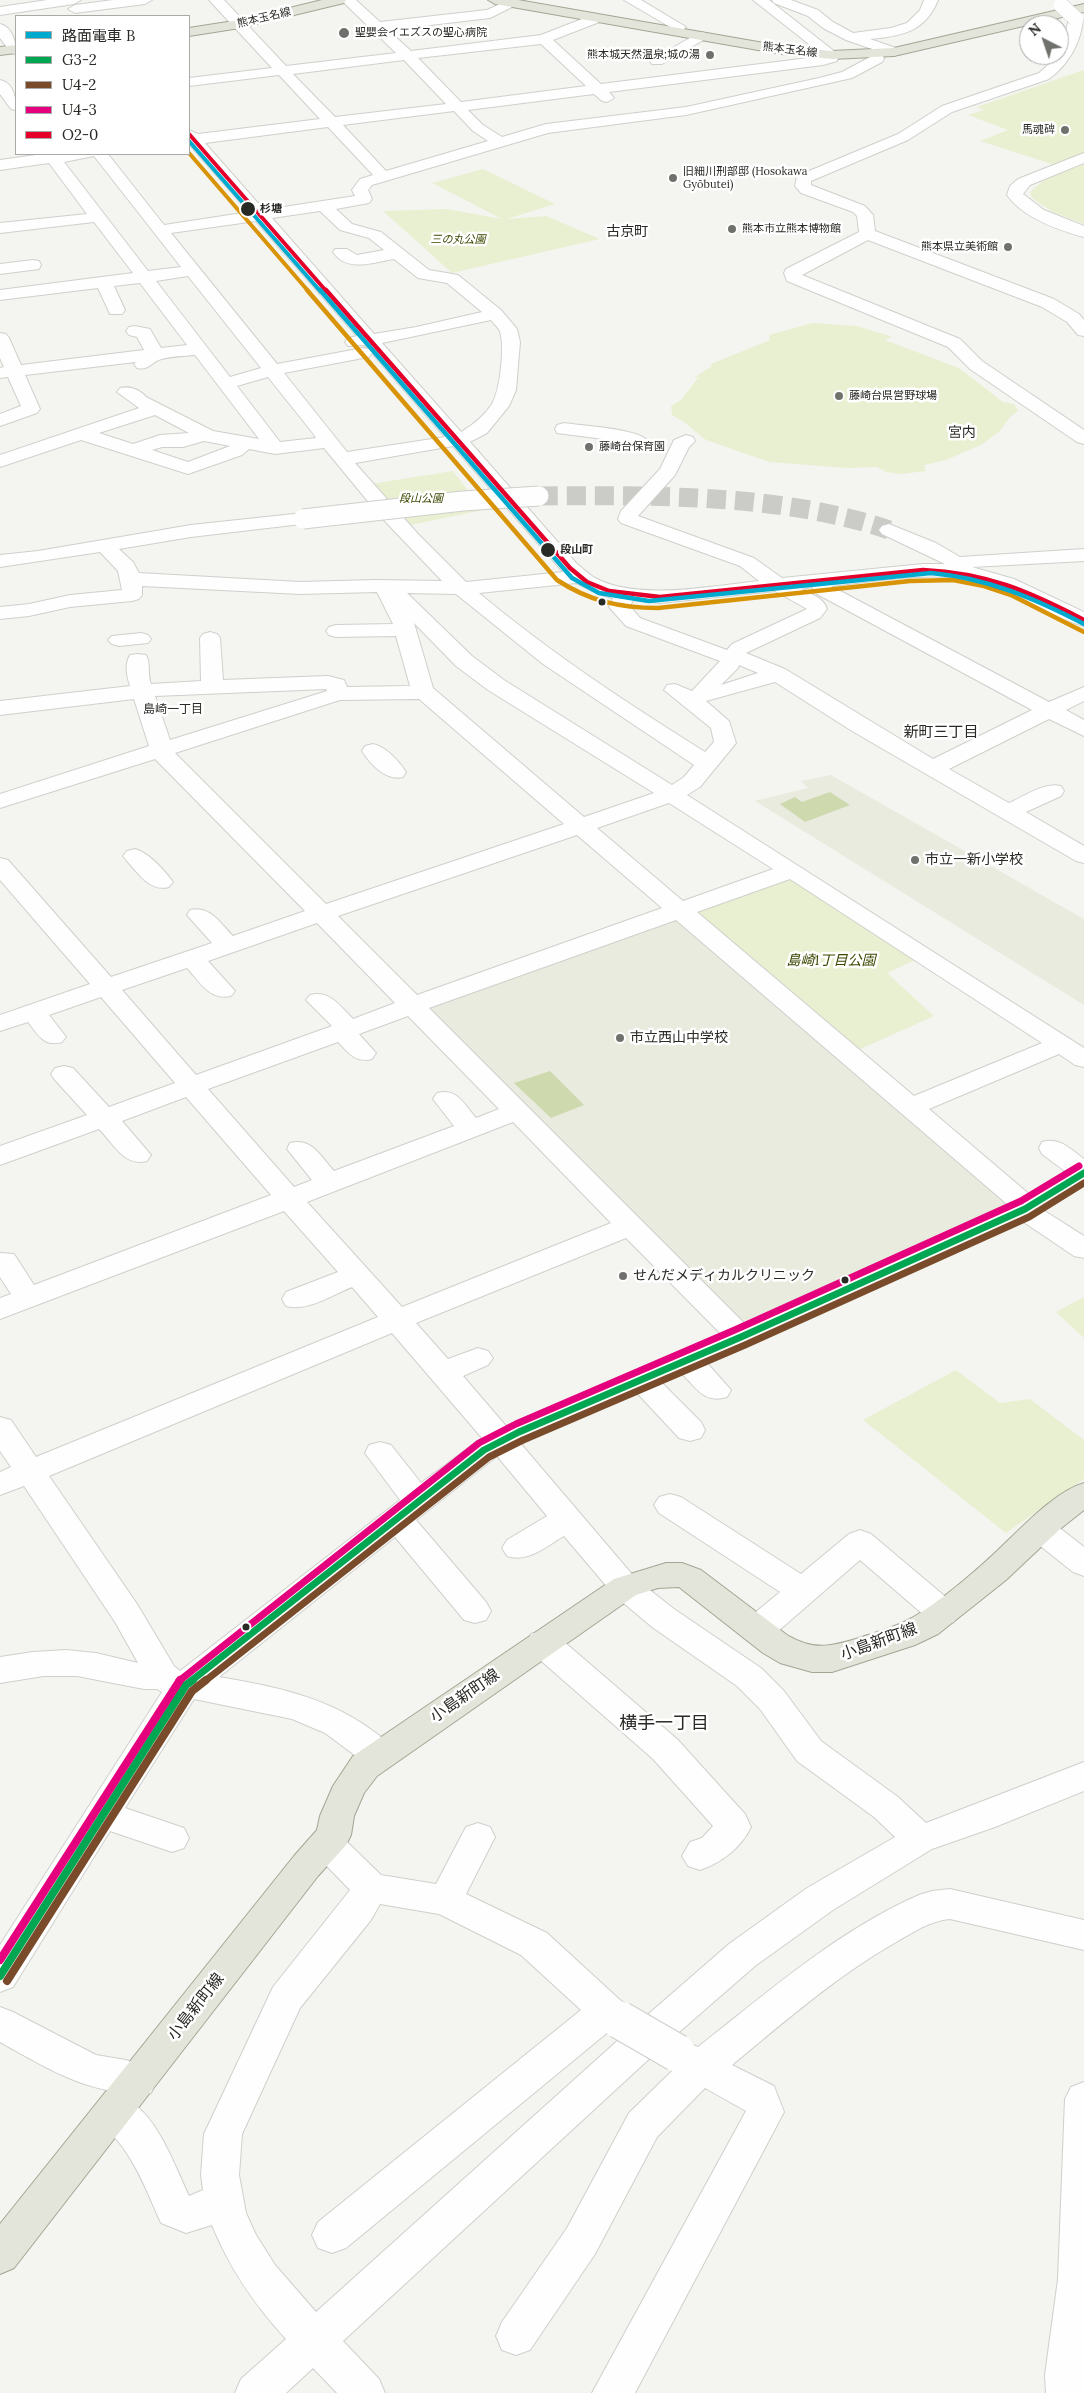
<!DOCTYPE html>
<meta charset="utf-8">
<style>
body{margin:0}
#map{position:relative;width:1084px;height:2393px;overflow:hidden;background:#f4f5f0;font-family:Lora,"Noto Sans JP",serif}
canvas{display:block}
.legend{position:absolute;left:15px;top:15px;width:175px;height:140px;box-sizing:border-box;background:#fff;border:1px solid #a9aaa8;margin:0;padding:6px 9px;list-style:none;font-size:15px;color:#282a25}
.legend li{display:flex;align-items:center;gap:10px;height:25px}
.legend b{width:25px;border:1px solid #a9aaa8}
.north{position:absolute;left:1019px;top:15px;width:50px;height:50px;box-sizing:border-box;background:#fff;border:1px solid #a9aaa8;border-radius:50%;rotate:319deg;font-size:14px;font-weight:700;line-height:20px;text-align:center;color:#282a25}
.north::after{content:'';display:block;margin:auto;width:18px;height:22px;background:#6f716c;clip-path:polygon(50% 0,100% 100%,50% 72%,0 100%)}
</style>
<div id="map">
<canvas width="1084" height="2393"></canvas>
<ul class="legend">
<li><b style="height:6px;background:#00a9ce"></b>路面電車 B</li>
<li><b style="height:6px;background:#00a651"></b>G3-2</li>
<li><b style="height:6px;background:#7a4b2a"></b>U4-2</li>
<li><b style="height:6px;background:#e5007d"></b>U4-3</li>
<li><b style="height:6px;background:#e4002b"></b>O2-0</li>
</ul>
<div class="north">N</div>
</div>
<script>
const ctx = document.querySelector('canvas').getContext('2d');
ctx.lineJoin = 'round';
function paint(path, color) {
  ctx.fillStyle = color;
  ctx.fill(path, 'evenodd');
}
function strokePath(path, color, width, dash) {
  ctx.strokeStyle = color;
  ctx.lineWidth = width;
  ctx.lineCap = dash ? 'butt' : 'round';
  ctx.setLineDash(dash || []);
  ctx.stroke(path);
}
function label(font, color, halo, rows, align = 'center') {
  ctx.font = font + ' Lora,"Noto Sans JP",serif';
  ctx.lineWidth = 5;
  ctx.setLineDash([]);
  ctx.textBaseline = 'middle';
  ctx.strokeStyle = halo;
  ctx.fillStyle = color;
  for (const [text, x, y, turn = 0] of rows) {
    ctx.save();
    ctx.translate(x, y);
    ctx.rotate((+turn || 0) * Math.PI / 180);
    ctx.textAlign = isNaN(turn) ? turn : align;
    if (halo) ctx.strokeText(text, 0, 0);
    ctx.fillText(text, 0, 0);
    ctx.restore();
  }
}
paint(new Path2D(`
 M831,775L1084,919V1005L755,801L808,788L801,781Z
 M678,917L1011,1205L736,1325L423,1007Z`), '#e8ebde');
paint(new Path2D(`
 M1084,70V155L1055,165L980,141L1008,130L968,115L984,110L977,107Z
 M1084,164V224L1053,212L1032,198L1030,192L1044,180Z
 M483,169L555,204L507,219L546,216L600,239L452,273L383,211L446,209L502,219L432,183Z
 M812,323L857,326L890,336L892,337L885,340L959,368L1003,402L1014,404L1018,411L1010,417L1000,431L981,445L946,460L924,465L926,471L901,474L886,472L877,467L848,468L769,462L706,440L684,422L672,415L671,406L681,400L698,378L695,377L712,366L711,364L770,340L769,335Z
 M453,471L483,510L406,526L371,484Z
 M793,873L922,957L887,973L934,1016L856,1051L688,911Z
 M1084,1297V1338L1056,1312Z
 M956,1370L1000,1403L1030,1399L1084,1440V1479L1006,1533L863,1420Z`), '#e8f0d1');
paint(new Path2D(`
 M830,792L850,805L805,822L780,804L795,797L802,802Z
 M550,1071L584,1105L551,1118L514,1083Z`), '#ced9ae');
strokePath(new Path2D(`
 M539,496C649,495 785,494 889,530`), '#cbccc7', 19, [19, 9]);
const minor = new Path2D(`
 M47,0H81L74,4L0,15V7Z
 M113,0H152L145,4L75,13L68,9L75,5Z
 M209,0H224L286,66L396,53L341,0H356L380,22L487,10L508,0H518L520,3L490,18L388,30L411,51L541,35L592,15H602L604,18L602,21L553,40L601,84L824,56L753,0H769L839,55L837,61L823,65L609,92L614,98L607,102L602,101L594,94L468,110L483,125L502,137L546,124L686,107L819,78L842,72L870,57L871,51L875,50L846,40L823,28L808,16L774,3L772,0H791L818,10L833,22L853,33L891,28L907,23L920,10L924,0H938C925,32 902,36 870,39L899,49L901,52L894,56L882,53L884,59L882,62L852,78L686,115L548,133L372,185L368,190L372,199L369,203L336,209L352,224L381,232L429,270L458,275L501,310L517,329L520,342L516,390L509,406L487,433L470,442L577,564C583,568 589,575 595,578C637,601 712,586 759,581L740,566L621,523L618,519L621,511L660,469L674,440L686,435L693,437L695,441L689,447L675,475L638,516L754,558L782,578L923,564H945L882,534L879,530L882,526L889,524L936,543L960,557L1084,549V561L972,567L1014,579L1084,612V626C1055,619 1029,599 1001,588C947,567 887,580 831,586L1049,702L1084,687V701L1066,710L1084,720V736L1049,719L949,769L1009,803C1025,796 1044,782 1061,786L1064,791L1061,796L1026,812L1084,846V863L1076,861L852,731L775,682L706,701L729,721L736,743L700,787L687,795L1084,1048V1067L1075,1065L1059,1054L929,1109L1029,1194L1066,1172L1042,1154L1039,1148L1042,1142C1060,1137 1070,1149 1084,1159V1185L1043,1210L1084,1236V1258L1074,1256L1022,1221L707,1363L731,1390L727,1397C704,1404 697,1388 682,1374L662,1383L701,1422L705,1430L701,1438L690,1441L679,1438L637,1393L521,1444L636,1579L674,1609L761,1668L784,1691L821,1741L898,1797L926,1823L1084,1762V1791L995,1827L932,1849L833,1910L755,1966L662,2047L343,2341L379,2379L385,2393H337L313,2368L286,2393H235L241,2379L286,2339C254,2304 230,2269 212,2225L186,2233L161,2223C150,2199 141,2174 126,2152C117,2137 102,2128 95,2112L101,2100L114,2095C121,2098 129,2100 135,2105C160,2123 176,2169 189,2196L203,2190L201,2175L204,2134L273,1987L350,1890L315,1854L309,1844L315,1834L327,1830L339,1834L381,1875L436,1884L466,1827L478,1823L490,1827L495,1837L466,1894L547,1933L620,2000L633,2009L639,2020L637,2024L729,1944L807,1888L895,1837L874,1817L797,1761L760,1709L737,1686L652,1627L614,1595L564,1536C545,1547 528,1563 507,1556L502,1548L507,1540L547,1516L497,1456L416,1520L486,1602L491,1611L486,1620L475,1623L464,1620L395,1537L219,1677C273,1686 328,1697 373,1731C383,1738 391,1744 397,1755L392,1765L380,1769L368,1765L325,1733L292,1719L194,1699L125,1808L184,1828L189,1838L184,1848L172,1852L110,1831L13,1987L0,1992V1945L162,1692L157,1689H144L77,1676H44L0,1683V1657L33,1652L66,1650L96,1653L138,1663L115,1622L24,1486L0,1495V1472L11,1467L0,1451V1417L11,1420L36,1457L378,1317L352,1287C332,1295 307,1312 286,1306L282,1299L286,1292L338,1272L284,1211L0,1319V1298L11,1294L0,1277V1253L14,1254L34,1285L271,1195L186,1097L122,1121L151,1155L147,1161C124,1167 114,1144 99,1129L0,1165V1146L87,1115L55,1080L51,1074L55,1068L64,1066L73,1068L109,1107L175,1083L101,997L49,1015L66,1037L62,1042C44,1047 38,1035 28,1022L0,1031V1015L90,984L0,880V858L8,860L111,977L212,943L187,915L190,910C210,905 220,923 233,936L305,911L155,759L0,808V794L149,746L134,699L0,715V701L130,686C127,676 124,665 130,655L138,654L146,655C151,663 147,674 151,684L201,681L200,638L203,634L210,632L217,634L220,638L223,680L328,676L344,680L347,687L410,686L396,636L336,637L329,635L326,631L329,627L336,625L393,624L377,592L300,594L142,586V595L139,599L132,601L70,607L29,616L0,619V607L29,604L70,595L122,590L118,571L100,552L0,567V555L38,551L191,525L303,513L310,515L313,519L310,523L191,537L119,549L133,562L139,573L300,582L375,580L442,581L380,516L324,448L275,454L249,449L242,455L188,474L81,440L0,467V455L139,408L117,392L120,388C129,386 140,389 146,397L213,431L259,439L195,355C184,356 172,356 162,359C151,361 150,371 137,368L134,364L136,362L25,375L40,409L37,413L0,426V414L21,406L8,377L0,378V368L4,367L0,358V333L6,334L9,338L21,365L144,350L137,337L129,335L126,331L129,327L135,326L150,329L161,348L187,345L140,283L114,286L125,310L122,314H110L98,288L0,300V290L133,273L94,222L0,233V223L87,214L49,163L0,170V160L43,154H108L164,225L249,212L189,144V130L198,134L320,119L279,75L189,86V78L272,68ZM541,44L586,86L461,102L418,58ZM404,60L446,104L335,117L293,74ZM454,111L473,131L488,141L386,171L343,125ZM328,127L373,175L360,179L352,190L355,196L264,210L205,143ZM94,156L181,267L148,271L64,162ZM320,211L340,230L369,238L384,250L357,255L347,249H335L333,252C347,273 374,262 394,259L418,278L447,283L482,312L416,327L374,334L272,218ZM256,221L357,336L348,338L345,342L348,346L365,345L368,349L363,348L277,364L171,233ZM188,276L261,368L230,377L156,281ZM491,320C494,324 499,328 500,332C505,348 500,390 492,404C484,416 473,425 461,432L382,343ZM372,353L445,437L347,452L284,373L363,358L369,357ZM268,377L312,432L316,438L280,442L237,386ZM155,415L189,433L160,435L133,444L99,433ZM204,441L230,446L188,462L152,450L162,447H183ZM453,446L563,572L466,582L418,534L355,463ZM576,583L602,595L613,598L609,607L626,626L720,661L692,691L675,684L667,685L664,690L711,728L714,742L705,752C627,703 549,652 479,593ZM812,587L817,594L1032,710L933,759L785,669L746,653L820,618L827,609C824,598 811,594 801,589ZM775,591L807,609L732,644L727,650L640,618L630,606L633,600L660,603ZM407,593L456,594L543,664L694,765L684,777L672,785L504,680L472,656ZM414,623L456,666L488,690L654,793L584,817L433,688ZM739,665L758,673L721,685L738,668ZM326,689L327,691L170,740L155,696ZM419,699L564,824L326,904L175,753L340,700ZM669,803L773,869L683,901L597,828ZM577,835L662,908L417,995L338,916ZM790,879L1042,1043L914,1096L697,912ZM676,920L1007,1204L1008,1206L745,1324L429,1008ZM317,923L395,1003L353,1019C340,1006 330,990 310,995L306,1000L332,1026L196,1075L122,990L187,968C200,982 210,1001 231,996L235,991L208,961ZM408,1016L499,1109L476,1118C464,1104 457,1088 437,1093L433,1099L454,1126L334,1171C321,1157 312,1137 290,1143L287,1149L312,1180L294,1187L208,1089L338,1042C349,1053 355,1063 372,1059L376,1053L359,1034ZM513,1122L611,1223L402,1307L307,1202ZM626,1238L721,1334L506,1426L463,1376L488,1365L493,1358L488,1351L478,1348L448,1359L416,1323ZM392,1333L482,1438L421,1483L391,1445L380,1442L369,1445L365,1453L400,1500L180,1671L174,1666L137,1604L49,1476ZM380,1904L439,1914L521,1955L581,2010L318,2222L312,2235L318,2248L332,2253L346,2248L608,2032L620,2036L625,2034L316,2312L275,2265L256,2235L246,2213L239,2175L242,2134L300,2008L371,1920Z
 M624,0H641L686,27L679,34H669L667,31L670,27Z
 M1076,15L1083,19C1081,43 1068,65 1049,79L952,112L908,140L811,181V185L865,206L873,215L875,231L1054,299L1079,314L1084,320V336L1078,335L1067,322L1042,307L868,240L802,275L960,339L982,361L1084,430V444L1077,442L970,369L948,347L787,281L784,273L786,269L859,232L857,216L853,212L801,193L795,186L797,176L898,134L942,106L1039,73L1059,55L1069,19Z
 M0,24C13,27 16,43 16,54L11,53L0,38Z
 M700,32L705,33L707,36L705,39L662,64H652L650,61Z
 M0,80C14,83 16,98 16,110L11,109L0,94Z
 M1084,153V163L1030,185L1023,194L1044,210L1084,226V237C1058,230 1023,218 1007,195L1010,186L1018,179Z
 M33,260L39,261L41,265L39,269L0,274V264Z
 M564,423C582,426 639,428 649,442L647,446L640,448L619,441L557,433L555,429L557,425Z
 M141,633L148,635L151,639L148,643L119,646L112,644L108,640L112,636Z
 M373,744C386,747 399,761 406,772L403,777C386,781 371,765 362,751L365,746Z
 M135,849C149,853 164,870 173,882L169,887C150,892 139,874 127,861L123,856L127,851Z
 M670,1494L681,1497L801,1574L849,1534L860,1530L871,1534L954,1604L959,1613L954,1622L943,1625L932,1622L860,1560L769,1639L757,1642L745,1639L741,1630L745,1621L780,1592L659,1513L654,1505L659,1497Z
 M1040,1517L1051,1521L1084,1547V1576L1073,1572L1029,1537L1024,1529L1029,1521Z
 M543,1630L555,1634L677,1739L745,1814L751,1827C741,1848 721,1863 700,1870L688,1866L682,1856L690,1842L702,1838L713,1826L653,1759L531,1652L527,1643L531,1634Z
 M950,1889L1084,1920V1950L950,1919C930,1921 915,1931 898,1941C838,1975 785,2021 732,2065L774,2086L784,2112L635,2393H592L746,2111L705,2088L657,2137L595,2254L530,2350L516,2355L502,2350L496,2336L502,2322L567,2228L629,2113L673,2070L668,2060L674,2048L687,2043L698,2047C768,1992 837,1931 919,1895L932,1891Z
 M0,2007L13,2012L96,2055L126,2060L151,2069L157,2081L151,2093C136,2098 133,2095 118,2092C74,2086 38,2063 0,2042Z
 M1084,2082V2393H1046L1045,2375L1058,2279L1065,2099L1071,2087Z`);
const major = new Path2D(`
 M322,0H346L344,3L240,28L189,36V28L240,20Z
 M488,0H518L781,46L832,51L894,48L1084,4V12L894,56L832,59L781,54L495,4Z
 M16,45V53L0,55V47Z
 M1084,1483V1510L1060,1529L1006,1580L938,1634L915,1645L832,1672H812L780,1663L763,1653L679,1587L658,1588L636,1595L377,1776L364,1793L354,1816L351,1835L346,1845L318,1876L14,2268L0,2274V2224L294,1856L317,1830L320,1816L333,1786L353,1756L614,1579L666,1563H682L701,1570L787,1635C816,1652 832,1646 862,1637C880,1631 899,1626 915,1616C936,1604 966,1579 984,1563C1012,1539 1050,1493 1084,1483Z`);
strokePath(minor, '#cfd0cc', 2);
strokePath(major, '#a2a693', 2);
paint(minor, '#fdfefd');
paint(major, '#e3e5db');
const minorBridgeFar2 = new Path2D(`
 M1061,5L1076,19`);
const minorBridgeFar1 = new Path2D(`
 M303,519L463,501L539,496`);
const minorBridge = new Path2D(`
 M620,2020L677,2053`);
strokePath(minorBridgeFar2, '#cfd0cc', 16, []);
strokePath(minorBridgeFar1, '#cfd0cc', 21, []);
strokePath(minorBridge, '#cfd0cc', 39, []);
strokePath(minorBridgeFar2, '#fdfefd', 15);
strokePath(minorBridgeFar1, '#fdfefd', 19);
strokePath(minorBridge, '#fdfefd', 37);
strokePath(new Path2D(`
 M191,1681L484,1450L519,1432L741,1337L1025,1209L1084,1173`), '#00a651', 7);
strokePath(new Path2D(`
 M0,1976L186,1685L193,1680`), '#00a651', 8);
strokePath(new Path2D(`
 M205,1681L489,1457L523,1440L745,1345L1029,1217L1084,1183`), '#7a4b2a', 7);
strokePath(new Path2D(`
 M7,1981L192,1691L206,1680`), '#7a4b2a', 8);
strokePath(new Path2D(`
 M179,1681L479,1443L516,1424L737,1329L1021,1201L1079,1166`), '#e5007d', 7);
strokePath(new Path2D(`
 M0,1960L180,1680`), '#e5007d', 8);
strokePath(new Path2D(`
 M189,134L327,292`), '#e4002b', 4);
strokePath(new Path2D(`
 M326,290L570,568L587,582L609,591L660,597L923,570C987,573 1028,591 1084,620`), '#e4002b', 4.5);
strokePath(new Path2D(`
 M189,153L309,292`), '#d89306', 4);
strokePath(new Path2D(`
 M307,290L557,580C589,601 620,608 658,608L910,581L953,580L984,586L1011,595L1084,632`), '#d89306', 4.5);
strokePath(new Path2D(`
 M189,141L321,292`), '#00a9ce', 4);
strokePath(new Path2D(`
 M320,290L572,578L599,593L649,601L931,573C987,578 1034,598 1084,624`), '#00a9ce', 4.5);
for (const [x, y, r, color] of [
 [344,33,6,"#6f716c"],
 [710,55,5,"#6f716c"],
 [1065,130,5,"#6f716c"],
 [673,178,5,"#6f716c"],
 [248,209,8,"#282a25"],
 [732,229,5,"#6f716c"],
 [1008,247,5,"#6f716c"],
 [839,396,5,"#6f716c"],
 [589,447,5,"#6f716c"],
 [548,550,8,"#282a25"],
 [602,602,4.5,"#282a25"],
 [915,860,5,"#6f716c"],
 [620,1038,5,"#6f716c"],
 [623,1276,5,"#6f716c"],
 [845,1280,4.5,"#282a25"],
 [246,1627,4.5,"#282a25"]
]) {
  const dot = new Path2D();
  dot.arc(x, y, r, 0, 2 * Math.PI);
  ctx.fillStyle = color;
  ctx.fill(dot);
  strokePath(dot, '#fff', 2);
}
label('11px', '#282a25', '#fff', [
 ["熊本玉名線",264,18,-13],
 ["熊本玉名線",790,50,7]
]);
label('11px', '#282a25', '#fff', [
 ["聖嬰会イエズスの聖心病院",355,33],
 ["熊本城天然温泉;城の湯",700,55,"right"],
 ["馬魂碑",1055,130,"right"],
 ["旧細川刑部邸 (Hosokawa",683,172],
 ["Gyōbutei)",683,185],
 ["熊本市立熊本博物館",742,229],
 ["熊本県立美術館",998,247,"right"],
 ["藤崎台県営野球場",849,396],
 ["藤崎台保育園",599,447]
], 'left');
label('bold 11px', '#282a25', '#fff', [
 ["杉塘",260,209],
 ["段山町",560,550]
], 'left');
label('italic 11px', '#3b4700', '#fff', [
 ["三の丸公園",458,240],
 ["段山公園",421,499]
]);
label('12px', '#282a25', '#fff', [
 ["島崎一丁目",173,710]
]);
label('14px', '#282a25', '#fff', [
 ["古京町",627,232],
 ["宮内",962,433]
]);
label('14px', '#282a25', '#fff', [
 ["市立一新小学校",925,860],
 ["市立西山中学校",630,1038],
 ["せんだメディカルクリニック",633,1276]
], 'left');
label('italic 14px', '#3b4700', '#fff', [
 ["島崎1丁目公園",831,961]
]);
label('15px', '#282a25', '#fff', [
 ["新町三丁目",941,733]
]);
label('16px', '#282a25', '#fff', [
 ["小島新町線",879,1642,-20],
 ["小島新町線",465,1696,-35],
 ["小島新町線",196,2007,-52]
]);
label('18px', '#282a25', '#fff', [
 ["横手一丁目",664,1724]
]);
</script>
